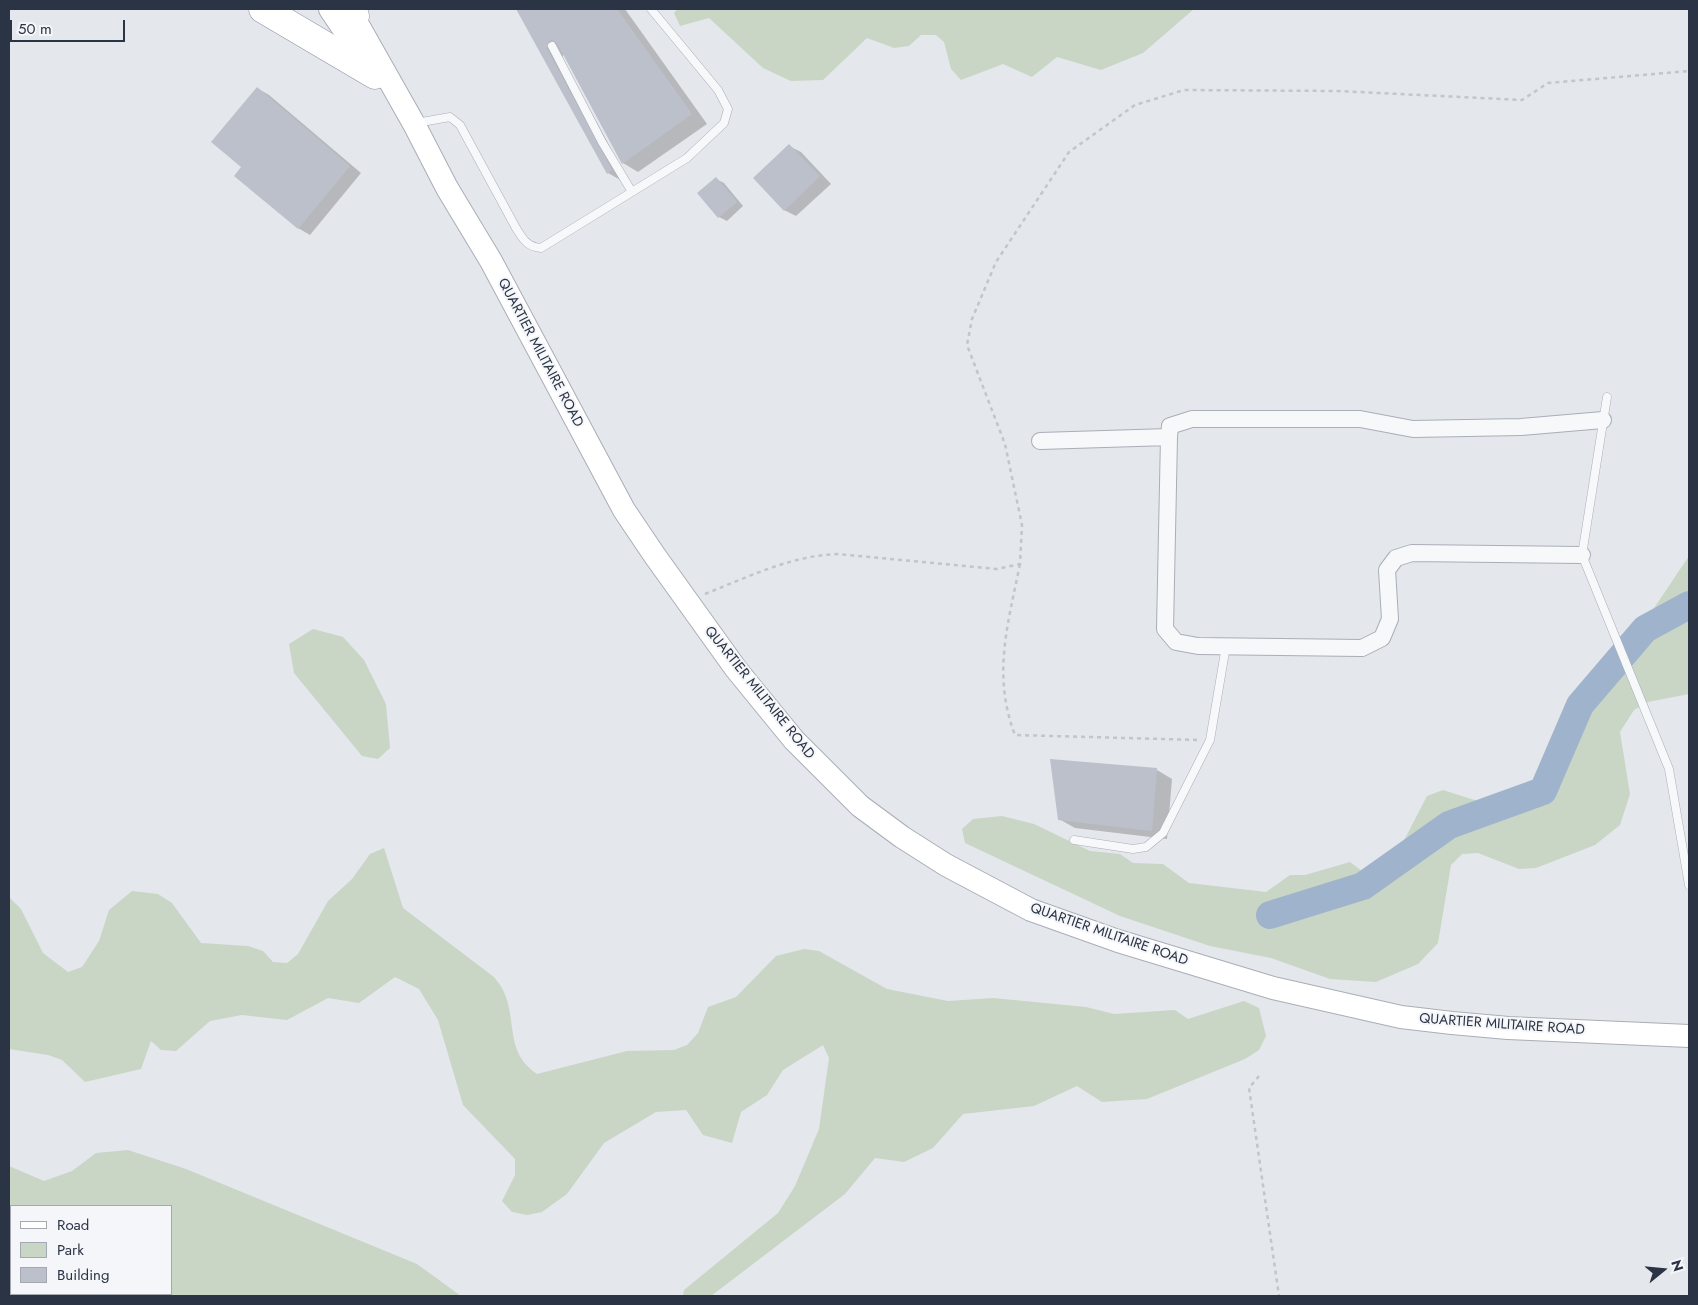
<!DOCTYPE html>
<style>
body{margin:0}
#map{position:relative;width:1698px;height:1305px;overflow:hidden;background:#e4e7ec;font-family:Jost,sans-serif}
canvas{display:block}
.frame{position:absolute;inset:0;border:10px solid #2b3445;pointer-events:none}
.legend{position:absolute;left:10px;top:1205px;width:162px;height:90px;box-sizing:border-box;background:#f4f6f9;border:1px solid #a4a8b1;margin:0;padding:6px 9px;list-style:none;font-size:15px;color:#2b3445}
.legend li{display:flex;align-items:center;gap:10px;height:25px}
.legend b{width:25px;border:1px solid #a4a8b1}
.north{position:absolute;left:1638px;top:1245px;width:50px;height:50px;-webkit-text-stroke:4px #f4f6f9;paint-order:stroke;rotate:73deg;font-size:14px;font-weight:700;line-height:20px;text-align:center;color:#2b3445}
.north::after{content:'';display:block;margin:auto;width:18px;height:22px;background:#2b3445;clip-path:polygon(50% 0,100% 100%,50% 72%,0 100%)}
.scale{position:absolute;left:10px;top:20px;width:115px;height:22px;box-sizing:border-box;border:2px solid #2b3445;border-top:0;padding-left:6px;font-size:15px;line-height:18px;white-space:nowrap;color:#2b3445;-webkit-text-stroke:4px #f4f6f9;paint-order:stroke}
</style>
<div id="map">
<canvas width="1698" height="1305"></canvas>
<div class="frame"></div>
<ul class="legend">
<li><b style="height:6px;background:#fff"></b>Road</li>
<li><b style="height:14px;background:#c9d6c5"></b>Park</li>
<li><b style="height:14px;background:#bbc0ca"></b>Building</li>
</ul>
<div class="north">N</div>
<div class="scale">50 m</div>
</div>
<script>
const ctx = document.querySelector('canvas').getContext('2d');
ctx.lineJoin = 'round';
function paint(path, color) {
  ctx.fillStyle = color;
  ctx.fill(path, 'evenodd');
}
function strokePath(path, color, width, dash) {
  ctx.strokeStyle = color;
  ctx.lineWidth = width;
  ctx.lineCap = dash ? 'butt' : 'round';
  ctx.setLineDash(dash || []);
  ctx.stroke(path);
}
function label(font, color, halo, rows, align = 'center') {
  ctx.font = font + ' Jost,sans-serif';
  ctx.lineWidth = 4;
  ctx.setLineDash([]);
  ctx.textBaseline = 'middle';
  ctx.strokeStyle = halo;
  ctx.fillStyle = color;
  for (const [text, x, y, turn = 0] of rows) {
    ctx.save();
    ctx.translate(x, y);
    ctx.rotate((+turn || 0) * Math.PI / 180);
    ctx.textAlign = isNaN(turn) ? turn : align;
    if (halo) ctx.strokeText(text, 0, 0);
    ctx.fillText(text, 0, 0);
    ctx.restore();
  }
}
paint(new Path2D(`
 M677,9H1194L1143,53L1101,70L1057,57L1032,77L1003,64L961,80L951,69L944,42L936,35H921L909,46L894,48L867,38L823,80L791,81L763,68L709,18L680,26L674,13Z
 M1689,556V694L1648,702L1634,710L1620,732L1630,794L1620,825L1595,845L1536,868L1519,869L1478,853L1462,854L1451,865L1438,943L1418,964L1376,982L1330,979L1271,958L1210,946L1120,916L965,843L962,829L973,819L1002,816L1034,824L1090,851L1120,854L1133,863L1163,864L1189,883L1266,892L1290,875H1305L1350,862L1362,871H1377L1399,850L1427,796L1443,790L1487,804L1529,785L1558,751Z
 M313,629L343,637L364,660L386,704L390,748L378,759L362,756L294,673L289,644Z
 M384,848L403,908L494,977C497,981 501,986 503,990C518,1021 504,1052 537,1074L627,1051L674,1050L687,1045L698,1033L708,1007L736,997L776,956L804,949L819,951L887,989L948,1001L993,998L1086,1007L1114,1014L1175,1010L1188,1019L1244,1001L1259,1008L1266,1036L1259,1050L1245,1059L1147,1099L1102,1102L1077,1086L1034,1106L963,1114L933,1148L904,1162L875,1158L845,1194L711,1296H683L684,1290L778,1213L795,1186L819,1129L829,1058L823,1045L783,1070L767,1095L741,1112L732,1143L703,1135L686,1110L656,1112L604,1143L567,1194L542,1212L527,1215L512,1212L502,1201L515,1175V1159L463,1105L438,1020L419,989L395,977L359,1003L328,998L287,1020L242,1015L210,1021L176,1051L161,1050L151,1041L141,1069L85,1082L62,1060L48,1055L9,1049V897L21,909L43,953L68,972L82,967L99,941L109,910L132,891L158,894L172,903L201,943L248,946L263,951L273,962L287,963L298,954L328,901L352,879L370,854Z
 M128,1150L186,1169L417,1264L461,1296H9V1166L44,1181L72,1171L96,1153ZM171,1206V1294H11V1206Z`), '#c9d6c5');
paint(new Path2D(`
 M518,9H625L707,124L638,172L623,163L564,53L562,58L628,180L624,182L608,173Z
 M257,88L269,95L361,173L310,235L298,228L243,167Z
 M789,146L801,152L831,184L796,216L784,210Z
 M716,179L724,183L743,206L727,221L719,217Z
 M1157,770L1172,779L1167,839L1075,828L1059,819Z`), '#0003');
strokePath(new Path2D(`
 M1270,915L1363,886L1449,825L1543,791L1580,705L1645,629L1689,605`), '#9fb4cc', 28);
paint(new Path2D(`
 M516,9H617L692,114L622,164L557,43L553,40L549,41L547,49L612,170L607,174Z
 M257,87L350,166L298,229L234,176L241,167L211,142Z
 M789,144L820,176L784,211L753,178Z
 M716,177L737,202L718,218L697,193Z
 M1050,759L1157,768L1152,831L1058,820Z`), '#bbc0ca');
const lane = new Path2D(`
 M552,46L602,142L632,192
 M416,123L450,117L460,125L516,228C523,239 527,247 541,248L687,158L724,123L728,109L718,90L651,9
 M1607,397L1582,555L1669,769L1689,885
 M1074,840L1133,849L1146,847L1163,833L1210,740L1226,646`);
const street = new Path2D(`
 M1169,437L1165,629L1176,642L1198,646L1362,648L1382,638L1390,619L1387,570L1396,558L1412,553L1582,555
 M1040,441L1169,437L1170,426L1192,419H1360L1413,429L1521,427L1603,420`);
const secondary = new Path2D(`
 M330,9L363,58
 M349,9L414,124L447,188L491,261L624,510L655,556L736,669L794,740L860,806L902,837L946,865L1031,910L1118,941L1273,988L1401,1017L1452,1023L1508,1028L1689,1036`);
const highway = new Path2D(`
 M263,9L375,75
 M352,9L355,16`);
strokePath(lane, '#a9aeb7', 9);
strokePath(street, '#a9aeb7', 18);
strokePath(secondary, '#a9aeb7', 24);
strokePath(highway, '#8b94a3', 29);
strokePath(new Path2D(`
 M1020,564C1008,624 992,675 1015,735L1199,740
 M705,594C748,577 790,556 837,554L997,569L1020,564L1022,525L1005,444L967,345L972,319L996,262L1069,152L1135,105L1184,90L1338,91L1522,100L1548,83L1689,71
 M1259,1076L1249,1088L1279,1296`), '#c2c5cb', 2.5, [4, 4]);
strokePath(lane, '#f7f8fa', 8);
strokePath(street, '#f7f8fa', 16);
strokePath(secondary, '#fff', 22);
strokePath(highway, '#fff', 28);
label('14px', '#2b3445', '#f4f6f9', [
 ["QUARTIER MILITAIRE ROAD",540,353,62],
 ["QUARTIER MILITAIRE ROAD",759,693,51],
 ["QUARTIER MILITAIRE ROAD",1109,935,19],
 ["QUARTIER MILITAIRE ROAD",1502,1025,4]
]);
</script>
